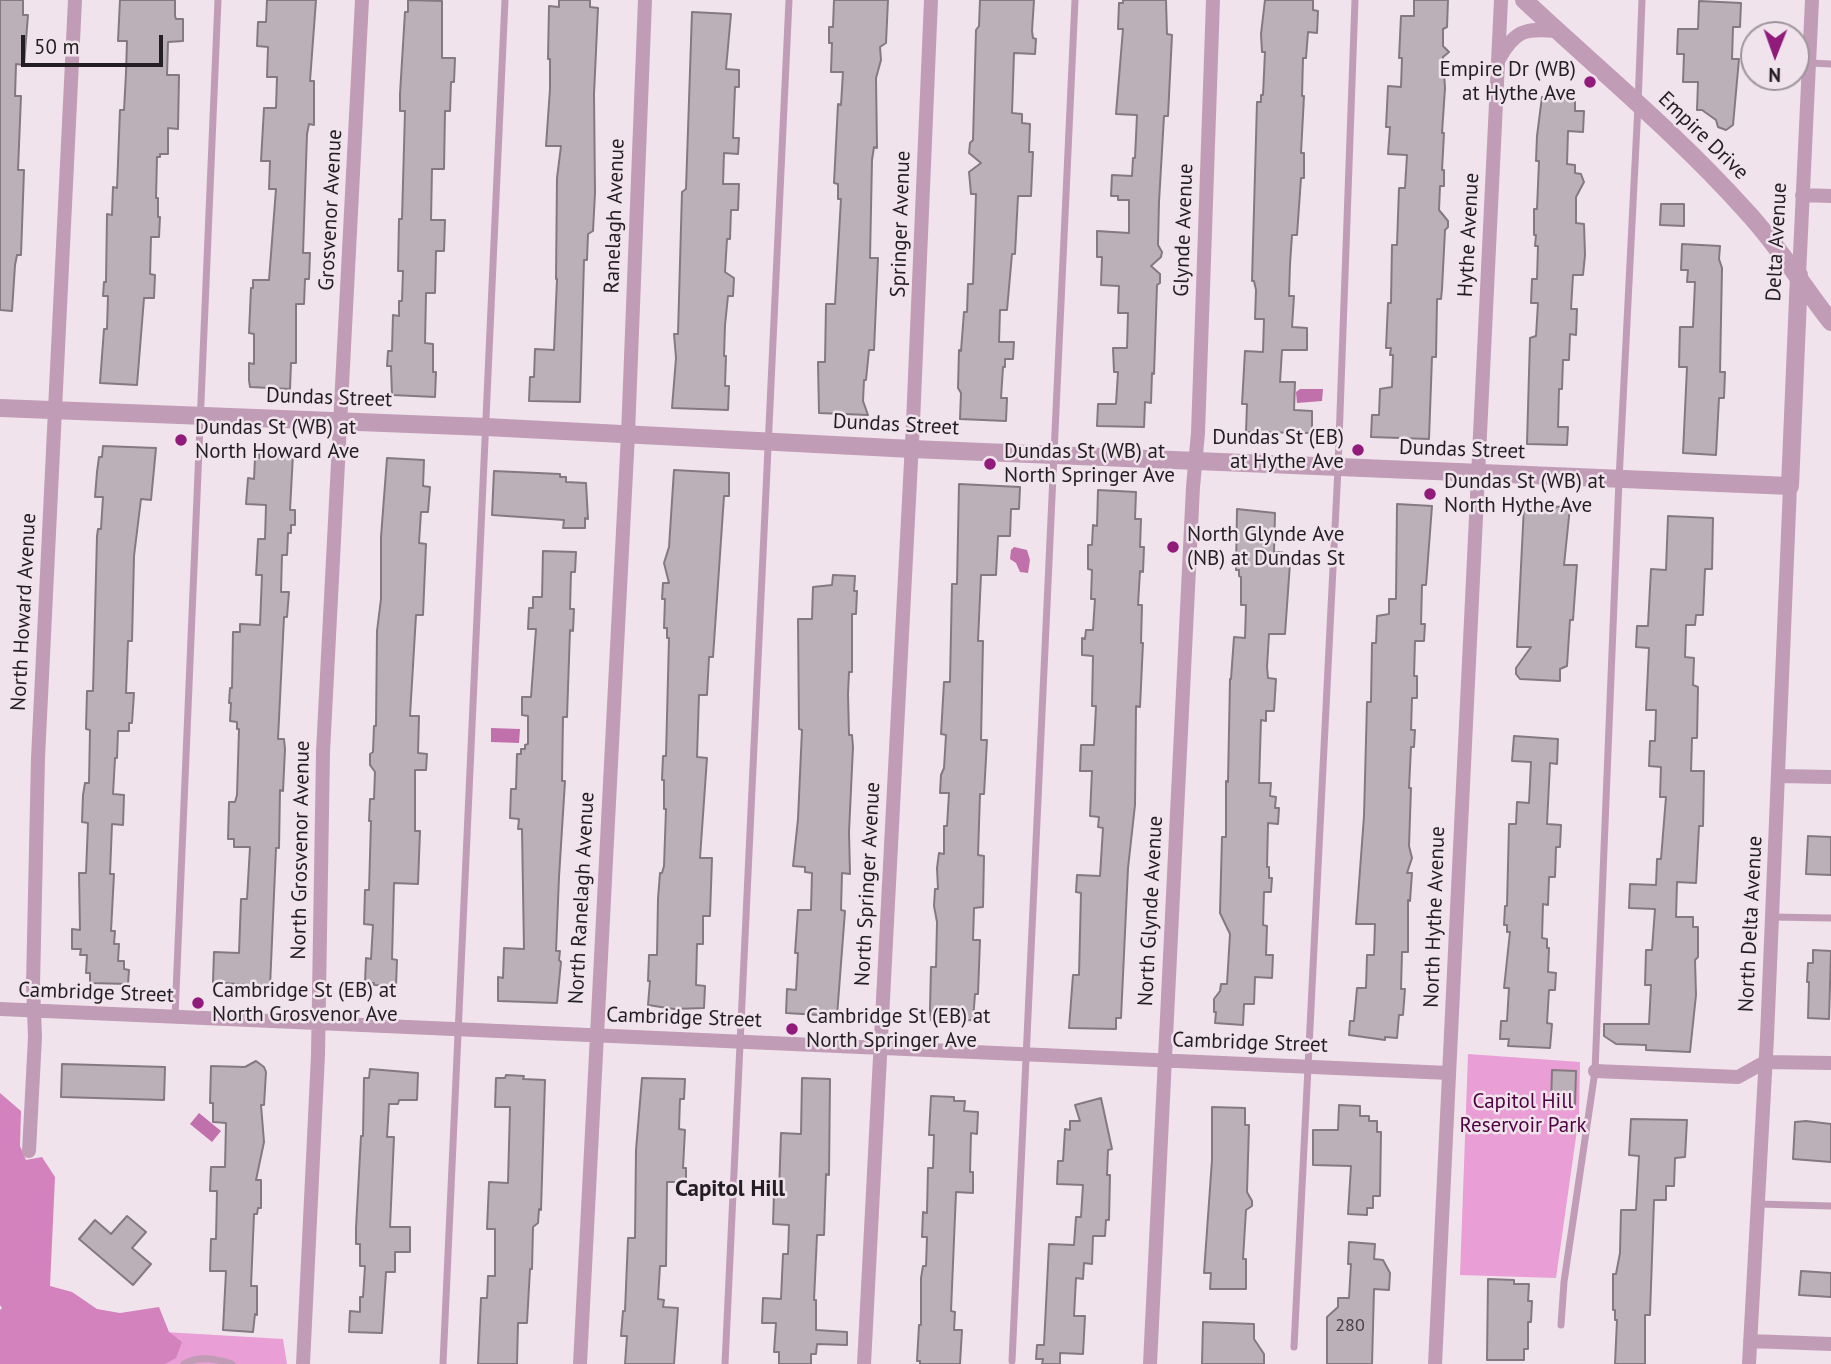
<!DOCTYPE html>
<style>
body{margin:0}
#map{position:relative;width:1831px;height:1364px;overflow:hidden;background:#f0e3ec;font-family:"PT Sans",sans-serif}
canvas{display:block}
.north{position:absolute;left:1740px;top:21px;width:70px;height:70px;box-sizing:border-box;background:#f0e3ec;border:2px solid #9e949b;border-radius:50%;rotate:181deg;font-size:19px;font-weight:700;line-height:28px;text-align:center;color:#221e21}
.north::after{content:'';display:block;margin:auto;width:24px;height:32px;background:#901b7b;clip-path:polygon(50% 0,100% 100%,50% 72%,0 100%)}
.scale{position:absolute;left:21px;top:35px;width:142px;height:32px;box-sizing:border-box;border:4px solid #221e21;border-top:0;padding-left:9px;font-size:21px;line-height:24px;white-space:nowrap;color:#221e21;-webkit-text-stroke:5px #f0e3ec;paint-order:stroke}
</style>
<div id="map">
<canvas width="1831" height="1364"></canvas>
<div class="north">N</div>
<div class="scale">50 m</div>
</div>
<script>
const ctx = document.querySelector('canvas').getContext('2d');
ctx.lineJoin = 'round';
function paint(path, color) {
  ctx.fillStyle = color;
  ctx.fill(path, 'evenodd');
}
function strokePath(path, color, width, dash) {
  ctx.strokeStyle = color;
  ctx.lineWidth = width;
  ctx.lineCap = dash ? 'butt' : 'round';
  ctx.setLineDash(dash || []);
  ctx.stroke(path);
}
function label(font, color, halo, rows, align = 'center') {
  ctx.font = font + ' "PT Sans",sans-serif';
  ctx.lineWidth = 5;
  ctx.setLineDash([]);
  ctx.textBaseline = 'middle';
  ctx.strokeStyle = halo;
  ctx.fillStyle = color;
  for (const [text, x, y, turn = 0] of rows) {
    ctx.save();
    ctx.translate(x, y);
    ctx.rotate((+turn || 0) * Math.PI / 180);
    ctx.textAlign = isNaN(turn) ? turn : align;
    if (halo) ctx.strokeText(text, 0, 0);
    ctx.fillText(text, 0, 0);
    ctx.restore();
  }
}
paint(new Path2D(`
 M1468,1054L1580,1062L1579,1116L1556,1278L1460,1275Z
 M46,1325L283,1339L287,1364H3Z`), '#e99fd5');
paint(new Path2D(`
 M0,1093L21,1111L20,1146L26,1160L42,1157L55,1177L50,1286L72,1292L97,1309L120,1313L159,1307L169,1332L182,1342L176,1358L165,1364H0V1310L2,1308L0,1305Z`), '#d382be');
paint(new Path2D(`
 M1300,389H1323L1322,401L1297,403L1296,392Z
 M1014,547L1027,550L1030,560L1028,573L1020,572L1016,563L1010,559L1011,550Z
 M491,728L520,729L519,743L491,742Z
 M199,1113L221,1131L212,1142L190,1124Z`), '#c071ac');
const building = new Path2D(`
 M0,0H23V15H28L24,65L16,64L15,96H21L18,170H24L21,255H17L15,265L12,311L0,310Z
 M120,0H175V16L176,19H183V41L168,42L167,75H179L178,129L168,128V154H160V157H157L156,198H158V217H160L159,237H151L150,274L155,275L154,298H144L137,385L100,383L104,329H107L108,296H103L104,282H106L107,214L112,215L113,187L117,188L120,110H124L126,73L127,41H118Z
 M267,0H316L310,81H314V125L309,124L307,134L303,253H310L309,279H305L304,304H296V363H291L290,389L250,387L249,380V363L254,364V334L249,333L251,288H253V280H269L276,189H269L270,161H261L264,108H276L277,77H267L268,47L257,46L258,22H266Z
 M408,0L442,1V58H455L454,82H451L450,111H445L444,169H432L431,220H445L444,251H436L435,293H426L425,343L433,344V372H436L435,397L392,395L391,366H387L388,351H392L393,315L399,316V301H402L403,271H398L399,219H402L405,111H400V94L405,12H408Z
 M559,0H590V7L598,8L594,94L595,193L593,231L588,234L587,260H584L580,402L529,401L530,377H534L535,349L554,350L557,279H556L557,178L561,146H546L550,89V59H548L549,6L559,7Z
 M834,0H888L886,43L880,47L881,60L876,78L877,148L874,147L872,160L870,258H878L874,350H869L866,380H864L863,401L868,415L819,413L818,362H825L826,304H835L841,199H838V184L834,183L838,104L841,105L843,72H831L832,43H829V27H833Z
 M980,0H1034L1032,31L1033,38L1036,39L1035,54L1014,53L1012,113L1022,114V123L1030,124L1029,152H1033L1031,196H1018L1015,254H1012L1007,310H1000L999,342H1014L1013,359H1005V367H1003L1001,398H1007L1006,421L960,419L961,393L958,388L959,350L961,351L964,312H967L968,284H973L974,255L976,194H971L969,172L981,163L969,153L970,143L973,140L976,30L979,26Z
 M1123,0H1166L1167,34L1172,35L1168,116H1164L1159,202L1158,245L1162,252L1161,257L1151,266L1160,274V283L1157,285L1154,374L1152,373L1151,403L1145,402L1144,427L1097,426L1098,404H1116L1118,372H1114L1113,348H1127L1128,313H1118L1119,286L1101,285L1102,257H1097V231L1129,233V200H1118V196H1111L1112,175L1132,176L1133,158H1135L1137,115L1116,114L1123,29H1118L1119,3H1123Z
 M1265,0H1313V10L1318,11L1317,33L1308,32L1306,58H1303L1302,96H1304L1301,153H1304V178H1301L1297,235H1292L1290,264L1289,296H1294L1292,327L1307,328V350H1282L1280,382H1295L1294,410L1312,411V433L1246,432L1247,404H1242L1245,351L1263,352L1264,319H1255L1256,290L1254,281H1252L1257,102H1261V95H1263L1265,52H1262L1261,34Z
 M1414,0H1448L1447,27L1443,29V46L1449,52L1443,57L1445,88L1442,133H1444L1442,170H1444V186H1440L1439,210L1448,221V227L1445,230L1442,289L1441,299H1437L1436,357H1432L1429,439L1371,437L1372,415H1379L1380,389L1392,387L1393,355H1390L1391,348H1386L1388,303H1391L1392,245H1397L1399,188H1405L1407,155L1388,154L1390,127H1386L1388,86L1401,87L1402,58H1399L1401,16H1414Z
 M1699,1L1741,3L1740,27H1733L1732,59H1739L1733,125L1726,130L1718,127L1716,120L1702,110H1697L1698,82H1683L1684,54H1677L1678,29H1698Z
 M692,12L731,14L726,69L739,70V87H735L733,138H739L738,154L724,153L723,184H739L738,210H731L730,239H727L725,272L734,278L733,296H728L725,325L724,356H726L725,386H729L728,410L672,408L676,358L674,334H678L682,192L686,189Z
 M1542,97L1575,98V111H1584L1583,132L1568,131L1567,164L1575,165V173L1581,174L1584,182L1576,197V223L1584,224L1585,255L1583,275H1573L1571,309H1577L1576,335L1570,334L1569,360H1563L1562,389H1559L1558,427H1568L1567,445L1527,444L1530,338L1536,336L1538,303H1531L1532,279H1537L1538,246H1535L1536,235H1534V209H1537L1539,161H1536L1537,136Z
 M1661,204H1684V226L1660,225Z
 M1682,244L1720,246L1719,259L1722,268L1720,372H1725L1724,398H1719L1716,455L1683,453L1687,367H1679L1680,327H1693L1695,282H1687L1688,270H1681Z
 M103,446L156,448L151,500L141,499L134,556L132,641H128L126,693H134L132,723H129V731H118L117,758H115L113,794L124,795L123,825L112,824L110,874H114L111,931H115L114,944H119L118,961H124V969L129,970L128,984L90,983V973H86L87,955H80L81,949H72V929L80,930L79,873H86L88,823L82,822L83,795L85,783H89L90,730L86,729L87,691H93L97,536L98,529H101L103,497H95L97,472L99,457H102Z
 M259,453L293,454L290,510H295V525H291V533H288L287,555H282L281,592H289L287,617H284L278,739H284L285,749L283,791L280,790L279,848H276L270,987L213,982L214,952L239,953L241,899H247L250,847H234V839H228L229,802H235L237,795L239,729H237V722L230,721L231,703H229L230,688H232L233,632H240V624L260,625L262,575H256L257,559L258,539H265L266,505L246,504L248,478L254,479L255,458H259Z
 M387,458L424,460L423,486L430,487L428,512H421L419,543L426,544L423,615H416L410,716H419L418,753L427,754L426,770H415V831H420L418,884L394,883L392,959L397,960L396,986L374,985V983L365,982L366,958L371,959L373,925L364,924L365,890H369L371,821H369L370,799H374L375,772L370,765V754L373,752L374,726H376L377,631L381,599V537Z
 M674,470L729,473V496H724L713,657H709L707,695H699L697,757L707,758L700,858H712L710,916H703V944H697L696,985L705,986L704,1008L674,1009L648,1005L650,981H648L649,955H657L658,899L660,873H662L664,866L666,809H664V780H662L663,756H666L669,638H667V628H664L665,599H662L663,583H669L664,563L669,547Z
 M494,471L560,474V477H566V482L586,483L588,519L585,518V528H563L564,520L492,515Z
 M959,484L1020,487L1019,509H1011L1010,536H998L996,575H981L978,641H983L981,740H987L984,794H980L978,855L984,856L983,907L974,908L973,940H980L978,994H975L973,1020L954,1021L931,1020L930,1010L931,967H936L937,922L934,906L935,889H938L937,868L939,853L944,854V826H947L949,793H940L941,775L944,768L946,735L941,734L944,682H950L952,584H957Z
 M1098,490L1136,492L1135,519H1141L1140,547H1144L1143,572L1140,571L1138,605H1142L1141,643H1143L1140,707L1136,706L1135,805L1128,868L1121,1018H1116V1029L1069,1028L1073,975H1079L1081,893L1076,892L1077,875L1100,876L1103,828L1098,827L1099,817L1090,816L1092,771H1080L1081,745H1094L1096,706H1092L1093,656L1082,655V638L1085,639L1086,630H1093L1095,599H1091L1092,570L1088,569V545H1092L1093,525L1097,526Z
 M1397,504L1432,506L1426,585H1422L1421,624H1425L1424,641H1415L1414,676H1417V698H1412L1411,730H1415L1414,747H1411L1409,788H1411L1409,846L1412,858L1407,873H1412L1410,901L1408,900V952H1402L1401,989H1405L1403,1015H1399L1397,1038L1385,1037V1040L1349,1035L1350,1021H1354L1357,988H1366L1367,955H1374L1375,924H1356L1364,816L1367,702H1371L1372,643H1376L1377,616L1389,614V599H1396Z
 M1524,506L1570,507L1564,565H1577L1575,592L1573,620H1570L1567,666L1560,669V681L1520,679L1516,674V668L1531,647H1517Z
 M1237,509L1275,513L1274,552H1282V563H1290L1285,634H1269L1267,667L1268,678L1276,679L1274,711H1266V721L1261,720L1259,783H1271L1270,796L1276,797L1275,808H1279L1278,824L1268,823L1267,867H1269V878H1272L1271,892H1264L1263,925L1267,926L1266,955H1273L1272,978L1255,977L1254,1004H1244L1243,1025L1215,1023L1216,1012H1214V999L1220,991L1221,984H1227L1230,934L1220,913L1222,837H1226V781L1228,782L1230,679H1231L1234,637L1245,638L1246,605H1241V577L1239,576V570H1236Z
 M1668,516L1713,518L1712,569H1705L1703,615H1696L1695,625H1686L1685,657L1694,658L1693,685L1698,687L1697,738H1692L1691,771H1704L1703,826H1699L1696,883L1677,882L1676,917H1693V927H1698V957L1695,960L1696,995L1690,1052L1646,1050V1045L1616,1044L1604,1036V1024H1649L1651,985H1645L1646,950H1652L1655,909L1629,908L1630,884L1656,885L1657,859H1661L1666,797H1660L1661,767L1649,766L1650,741H1655L1656,710H1646L1649,648L1636,647L1637,626H1648L1651,569L1666,570Z
 M543,551L576,552L575,572H571L570,609H574L573,631L570,630L567,717H563L562,781H565L559,877L556,951H560L559,960L561,962L557,1003L498,1001V977L503,978L504,948L524,949L522,829H518L519,819L510,818L511,789H516L517,754H521V749H525V745L528,744V716L522,715V697H531L536,629H528L529,608H533V597H542Z
 M833,575L855,576L854,591H857L856,614H852V672H849L848,694L849,735H852L853,747L849,832L850,874L842,873L841,910L845,911L837,1016L786,1013L787,989L796,990L798,953H795L798,910H811L812,873L805,872V867L793,866L798,819L802,730L799,729L798,619H812L813,587L832,585Z
 M1514,736L1558,739L1557,764L1550,763L1547,824L1561,825L1560,847H1556L1555,877H1549L1548,905L1543,904L1542,938L1547,939V948H1549L1548,972L1556,973L1555,990H1549L1547,1023L1552,1024L1550,1048L1508,1046L1509,1039H1500L1501,1021H1507L1509,988H1504L1510,932H1507V925H1504L1505,906H1507L1509,824H1516L1517,802L1529,803L1531,762L1512,761Z
 M1808,836L1831,837V875L1806,874Z
 M1813,950L1831,951L1829,1019L1808,1018L1809,982H1807L1808,963H1813Z
 M256,1061L264,1067L266,1072L264,1105H261L264,1142L256,1180H261V1208H258L257,1214H254L251,1286H257V1315L255,1314L253,1332L223,1330L226,1271H210L211,1239H216L217,1191H210L211,1167H225L226,1123L213,1122V1103H210L211,1066L245,1067Z
 M62,1064L165,1067L164,1100L61,1097Z
 M370,1069L418,1073L417,1100H399L398,1104H389L387,1137H394L390,1227H410V1252H395V1272H386L382,1333L349,1332L350,1311L360,1312V1297H363L365,1266H360V1244H356V1228L361,1136H363L364,1078H369Z
 M1552,1070L1576,1071L1575,1105H1551Z
 M506,1075L524,1076L523,1079L545,1080L541,1210L539,1209L538,1223L533,1227L532,1269H530L527,1323H518L517,1364H478L481,1298H487L488,1276H495V1229H487L489,1182L508,1183L510,1107H495L496,1078H505Z
 M642,1078L685,1079L684,1099H680L679,1129L685,1130L683,1168H686V1182H667L666,1266H660L658,1299L664,1300L663,1307L678,1308L674,1364H625L627,1336H621L623,1311H625L628,1238H635L636,1150Z
 M802,1078L830,1079L829,1175L826,1174L824,1235H817L814,1300H816V1330L847,1332V1345L817,1344L816,1354H811V1364H779V1352H774L776,1323H762L763,1298L781,1299L783,1254H788L789,1225L773,1224L774,1193H779L781,1133L801,1134Z
 M931,1096L954,1097V1101H965L964,1111L978,1112L977,1134L971,1133L970,1172H973V1193L956,1192L951,1311L955,1312L954,1330H962L960,1364H920V1361H917L919,1325H921V1278L923,1266H926L927,1237H922L923,1212L927,1213L928,1168H933L934,1135H929Z
 M1101,1098L1112,1149L1108,1150L1107,1175H1110L1109,1220H1106L1105,1236H1093L1092,1264L1084,1263L1083,1279L1076,1278L1074,1316H1085L1083,1354L1060,1353V1364H1042L1043,1359H1036L1037,1345H1044L1049,1244L1074,1245L1076,1217H1081L1083,1185L1057,1184L1058,1161H1063L1065,1129L1070,1130V1121H1080L1075,1105Z
 M1339,1105L1360,1106V1116H1369V1121H1377V1132H1381L1380,1196H1373V1208H1367V1215L1348,1214L1351,1166L1313,1165V1130H1338Z
 M1212,1107L1245,1108V1125H1249L1247,1192L1252,1201V1206L1246,1210L1243,1259H1246V1289H1210L1211,1273H1204L1212,1160Z
 M1631,1119L1687,1120L1685,1157L1675,1158L1674,1186H1666V1200H1654L1650,1315H1645V1364H1615L1617,1320H1615V1310H1613V1274H1616L1620,1253L1621,1210H1636L1639,1156L1629,1155Z
 M1806,1121L1831,1124V1162L1793,1159L1795,1122Z
 M127,1216L146,1232L132,1248L151,1264L133,1285L79,1239L95,1220L111,1234Z
 M1349,1242L1375,1244L1374,1259L1383,1260L1390,1273L1389,1290L1374,1289L1372,1364H1327V1317L1338,1307V1298H1349L1351,1264H1348Z
 M1801,1271L1831,1273V1297L1799,1295Z
 M1488,1279L1514,1280V1284H1529L1528,1301H1532L1531,1322H1528V1349H1524V1360H1487Z
 M1203,1322L1254,1324V1339L1264,1354V1364H1202Z`);
paint(building, '#bcb0b8');
strokePath(building, '#857981', 2);
strokePath(new Path2D(`
 M1810,63L1831,64
 M1772,917L1831,918
 M175,1016L218,0
 M1758,1204L1831,1206
 M1561,1325L1564,1282L1595,1071L1619,480L1638,105L1642,0
 M1294,1347L1338,468L1355,0
 M1012,1361L1075,0
 M184,1364C199,1355 216,1359 232,1364
 M443,1364L505,0
 M725,1364L789,0`), '#c19cb6', 7);
strokePath(new Path2D(`
 M1499,59C1515,30 1525,28 1557,31
 M1802,195L1831,196
 M1799,275L1812,0
 M1779,776L1831,777
 M0,1009L1449,1073
 M1595,1071L1738,1077L1765,1062L1831,1063
 M29,1151L35,1037L33,985L38,758L75,0
 M1750,1341L1831,1344
 M303,1364L318,1055L323,752L362,0
 M580,1364L628,434L645,0
 M864,1364L913,423L931,0
 M1150,1364L1193,487L1198,433L1213,0
 M1435,1364L1501,0
 M1749,1364L1767,1037L1790,486`), '#c19cb6', 14);
strokePath(new Path2D(`
 M1524,0C1598,69 1678,135 1746,211C1778,245 1802,285 1831,322
 M0,408L486,427L912,449L1790,486L1799,275`), '#c19cb6', 18);
for (const [x, y, r, color] of [
 [1590,82,7,"#901b7b"],
 [181,440,7,"#901b7b"],
 [1358,450,7,"#901b7b"],
 [990,464,7,"#901b7b"],
 [1430,494,7,"#901b7b"],
 [1173,547,7,"#901b7b"],
 [198,1003,7,"#901b7b"],
 [792,1029,7,"#901b7b"]
]) {
  const dot = new Path2D();
  dot.arc(x, y, r, 0, 2 * Math.PI);
  ctx.fillStyle = color;
  ctx.fill(dot);
  strokePath(dot, '#f0e3ec', 2.5);
}
label('18px', '#484247', null, [
 ["280",1350,1326]
]);
label('21px', '#221e21', '#f0e3ec', [
 ["Empire Dr (WB)",1576,70,"right"],
 ["at Hythe Ave",1576,94,"right"],
 ["Dundas St (WB) at",195,428],
 ["North Howard Ave",195,452],
 ["Dundas St (EB)",1344,438,"right"],
 ["at Hythe Ave",1344,462,"right"],
 ["Dundas St (WB) at",1004,452],
 ["North Springer Ave",1004,476],
 ["Dundas St (WB) at",1444,482],
 ["North Hythe Ave",1444,506],
 ["North Glynde Ave",1187,535],
 ["(NB) at Dundas St",1187,559],
 ["Cambridge St (EB) at",212,991],
 ["North Grosvenor Ave",212,1015],
 ["Cambridge St (EB) at",806,1017],
 ["North Springer Ave",806,1041]
], 'left');
label('21px', '#221e21', '#f0e3ec', [
 ["Empire Drive",1703,136,44],
 ["Grosvenor Avenue",331,210,-87],
 ["Ranelagh Avenue",615,216,-88],
 ["Springer Avenue",901,224,-88],
 ["Glynde Avenue",1184,230,-88],
 ["Hythe Avenue",1469,235,-87],
 ["Delta Avenue",1777,242,-87],
 ["Dundas Street",329,398,2],
 ["Dundas Street",896,425,3],
 ["Dundas Street",1462,450,2],
 ["North Howard Avenue",24,612,-87],
 ["North Grosvenor Avenue",301,850,-89],
 ["North Springer Avenue",868,884,-87],
 ["North Ranelagh Avenue",582,898,-87],
 ["North Glynde Avenue",1151,911,-87],
 ["North Hythe Avenue",1435,917,-88],
 ["North Delta Avenue",1751,924,-87],
 ["Cambridge Street",96,993,2],
 ["Cambridge Street",684,1018,2],
 ["Cambridge Street",1250,1043,2]
]);
label('21px', '#4e0341', '#f0e3ec', [
 ["Capitol Hill",1523,1102],
 ["Reservoir Park",1523,1126]
]);
label('bold 23px', '#221e21', '#f0e3ec', [
 ["Capitol Hill",730,1189]
]);
</script>
